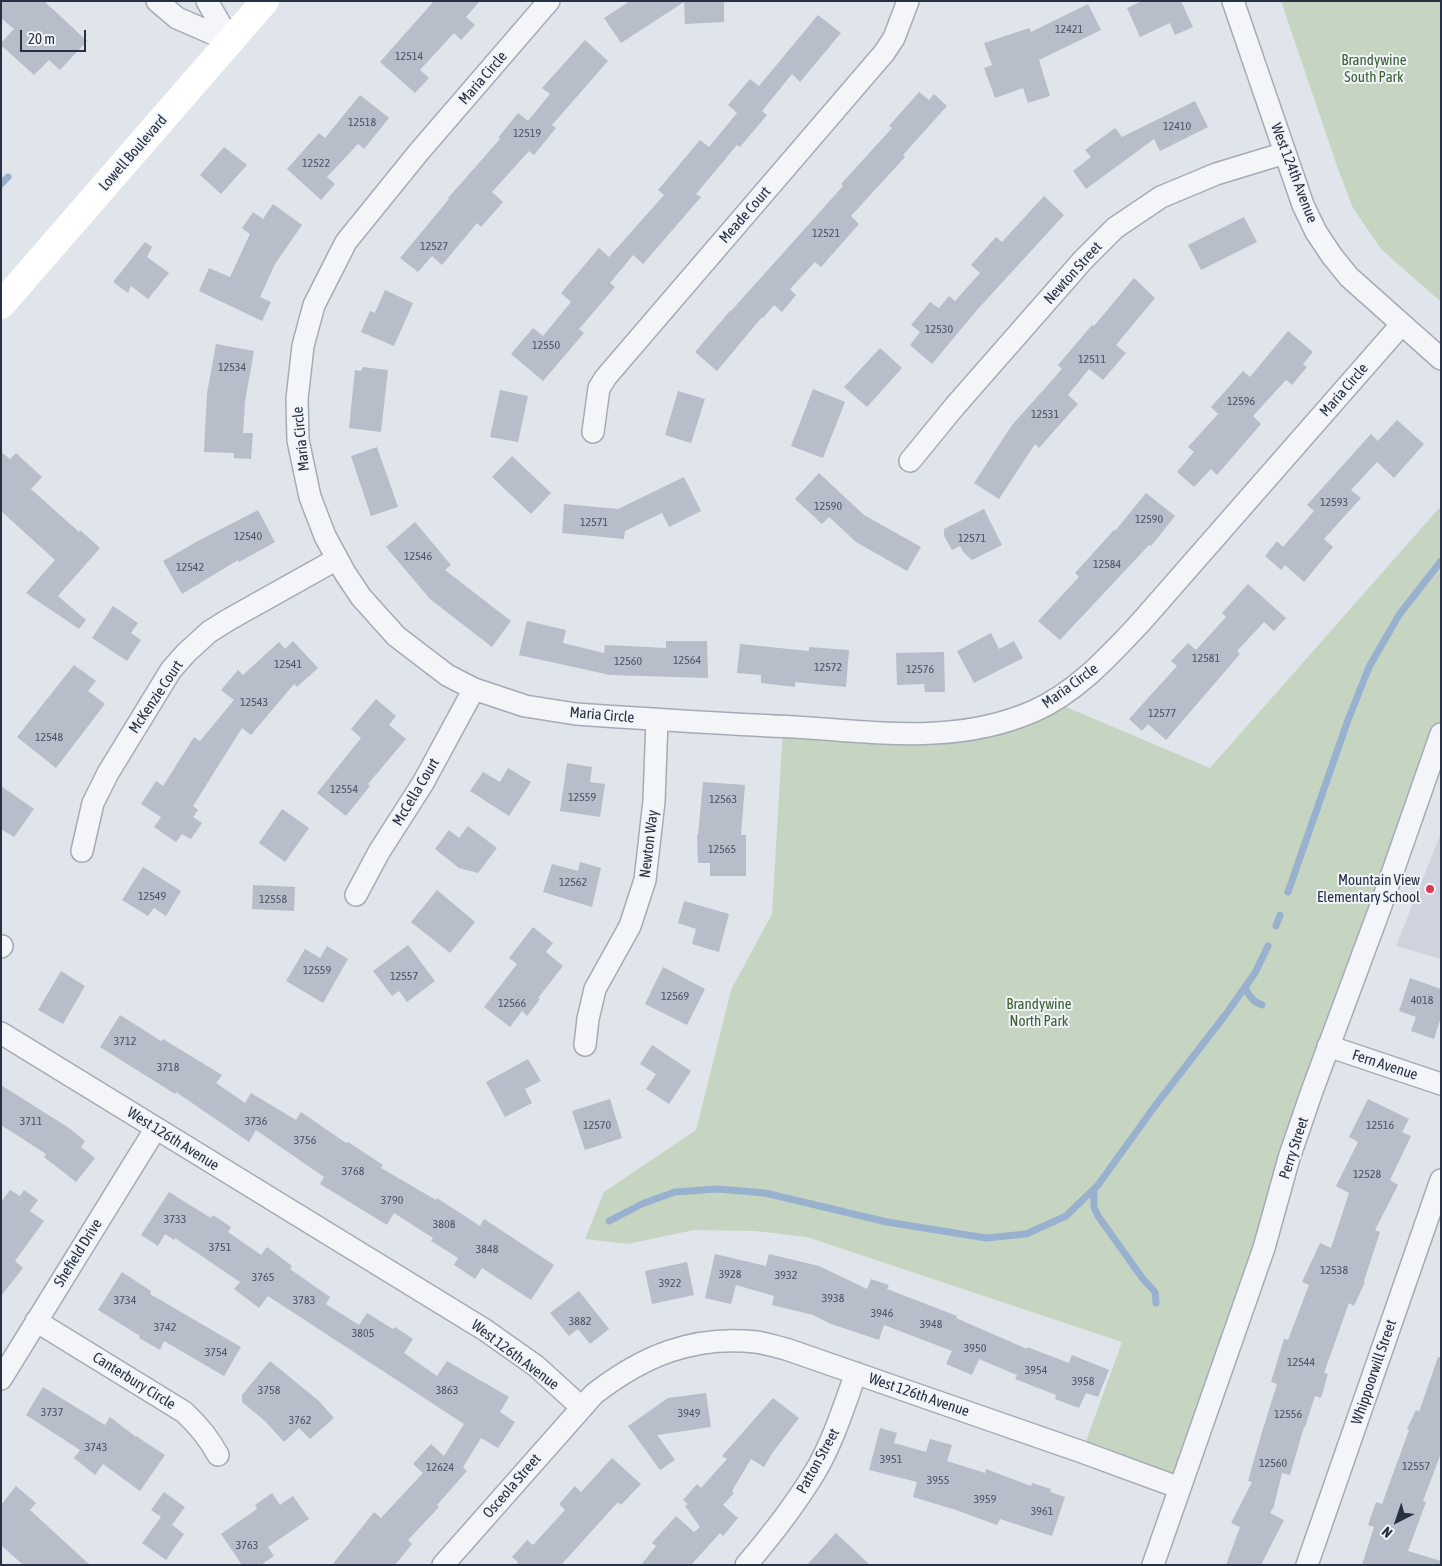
<!DOCTYPE html>
<style>
body{margin:0}
#map{position:relative;width:1442px;height:1566px;overflow:hidden;background:#e0e4eb;font-family:"Asap Condensed",sans-serif}
canvas{display:block}
.frame{position:absolute;inset:0;border:2px solid #273144;pointer-events:none}
.north{position:absolute;left:1372px;top:1496px;width:50px;height:50px;-webkit-text-stroke:4px #f0f3f8;paint-order:stroke;rotate:221deg;font-size:14px;font-weight:700;line-height:20px;text-align:center;color:#273144}
.north::after{content:'';display:block;margin:auto;width:18px;height:22px;background:#273144;clip-path:polygon(50% 0,100% 100%,50% 72%,0 100%)}
.scale{position:absolute;left:20px;top:30px;width:66px;height:22px;box-sizing:border-box;border:2px solid #273144;border-top:0;padding-left:6px;font-size:15px;line-height:18px;white-space:nowrap;color:#273144;-webkit-text-stroke:4px #f0f3f8;paint-order:stroke}
</style>
<div id="map">
<canvas width="1442" height="1566"></canvas>
<div class="frame"></div>
<div class="north">N</div>
<div class="scale">20 m</div>
</div>
<script>
const ctx = document.querySelector('canvas').getContext('2d');
ctx.lineJoin = 'round';
function paint(path, color) {
  ctx.fillStyle = color;
  ctx.fill(path, 'evenodd');
}
function strokePath(path, color, width, dash) {
  ctx.strokeStyle = color;
  ctx.lineWidth = width;
  ctx.lineCap = dash ? 'butt' : 'round';
  ctx.setLineDash(dash || []);
  ctx.stroke(path);
}
function label(font, color, halo, rows, align = 'center') {
  ctx.font = font + ' "Asap Condensed",sans-serif';
  ctx.lineWidth = 4;
  ctx.setLineDash([]);
  ctx.textBaseline = 'middle';
  ctx.strokeStyle = halo;
  ctx.fillStyle = color;
  for (const [text, x, y, turn = 0] of rows) {
    ctx.save();
    ctx.translate(x, y);
    ctx.rotate((+turn || 0) * Math.PI / 180);
    ctx.textAlign = isNaN(turn) ? turn : align;
    if (halo) ctx.strokeText(text, 0, 0);
    ctx.fillText(text, 0, 0);
    ctx.restore();
  }
}
paint(new Path2D(`
 M1441,833V959L1396,946Z`), '#ced3dd');
paint(new Path2D(`
 M1281,1H1441V302L1381,249L1353,208L1337,166Z
 M1441,506V735L1180,1488L1082,1452L1122,1342L807,1237L755,1231L694,1230L628,1244L585,1239L604,1192L696,1130L731,990L772,914L783,727L929,734L1052,701L1210,768Z`), '#c6d5c1');
strokePath(new Path2D(`
 M1,184L8,177
 M1288,892L1348,720L1369,667L1399,615L1441,561
 M1276,926L1280,915
 M1245,987C1249,996 1252,1001 1262,1005
 M1094,1190V1207L1098,1216L1143,1279L1155,1292L1156,1303
 M609,1221L644,1203L675,1192L717,1189L765,1193L887,1222L986,1238L1026,1234L1066,1216L1098,1185L1155,1106L1226,1014L1255,973L1268,946`), '#98b1ce', 7);
paint(new Path2D(`
 M1,1H44L87,41L60,70L49,60L34,75L1,45V43L14,29L1,18Z
 M434,1H480L466,17L475,25L461,40L454,33L420,70L429,78L415,93L380,62Z
 M630,1H724V22L685,24L684,2L621,43L604,18Z
 M1142,1H1181L1193,27L1175,35L1170,23L1140,37L1127,8Z
 M1088,4L1101,30L1039,60L1050,96L1028,103L1023,88L995,98L984,68L992,65L984,43L1029,28L1031,32Z
 M818,15L841,33L800,82L792,74L762,111L767,115L740,147L737,145L696,194L701,197L643,264L633,255L610,283L615,287L579,329L584,333L543,381L511,354L533,328L543,336L571,302L561,293L599,248L609,257L664,195L658,190L700,140L709,147L737,113L728,105L750,79L759,86Z
 M585,40L608,61L552,125L556,128L534,155L529,151L492,192L503,202L481,227L477,223L442,265L432,256L418,272L400,258L449,199L448,198L500,139L498,138L518,113L528,121L550,94L542,88Z
 M919,92L929,100L934,94L947,106L903,155L905,157L851,216L859,224L821,267L815,262L790,289L796,295L782,312L774,305L763,318L762,317L717,371L695,352L730,311H731L784,252L843,186L841,184L892,128L889,126Z
 M360,95L389,118L364,149L358,144L327,177L335,184L321,200L287,169L319,133L325,138Z
 M1195,101L1208,127L1160,151L1154,139L1086,189L1073,171L1091,157L1085,150L1115,128L1122,137Z
 M224,147L247,165L221,194L200,175Z
 M1044,196L1064,215L977,310L932,364L910,345L920,332L911,325L930,302L939,308L949,296L955,301L980,273L971,265L996,237L1002,242Z
 M273,204L302,225L275,264L260,297L271,302L262,321L199,291L209,268L230,277L250,234L242,228L253,212L263,219Z
 M1244,217L1257,242L1201,270L1188,245Z
 M145,242L152,247L147,257L169,273L148,299L131,286L128,293L113,282Z
 M1134,278L1155,298L1116,345L1126,353L1103,380L1089,369L1068,395L1078,404L1039,448L1035,444L999,499L974,483L1012,425L1062,369L1058,365L1092,325L1094,326Z
 M385,290L413,303L394,346L361,332L370,311L375,313Z
 M1288,331L1313,352L1303,364L1307,367L1292,385L1286,380L1253,416L1261,424L1217,475L1211,469L1194,487L1177,472L1194,452L1188,447L1218,414L1211,407L1243,371L1250,377Z
 M216,344L254,351L245,402L243,433H253L251,459L234,458V453L204,452L207,393Z
 M880,348L902,368L867,407L844,387Z
 M363,367L388,370L381,432L349,428L355,370L361,371Z
 M813,389L845,402L823,458L791,446Z
 M500,390L528,396L518,442L490,437Z
 M678,391L705,399L691,443L665,435Z
 M1397,420L1424,444L1394,478L1377,462L1351,490L1361,498L1324,539L1333,547L1304,582L1285,565L1281,570L1265,556L1277,541L1283,547L1314,511L1307,505L1371,434L1378,441Z
 M377,447L398,507L371,516L351,456Z
 M1,452L10,459L16,453L42,477L31,489L79,532L80,530L100,548L58,596L86,620L79,629L26,593L55,560L1,511Z
 M512,456L551,493L531,514L492,477Z
 M819,473L864,515L921,547L907,571L856,542L829,517L822,524L795,499Z
 M684,477L701,511L669,527L662,513L625,531L624,539L562,533L564,504L618,509Z
 M1146,493L1175,516L1151,546L1149,545L1060,640L1038,621L1079,577L1075,573L1114,530L1115,531Z
 M984,509L1002,545L972,560L964,553L960,546L952,550L944,536V529Z
 M258,510L275,542L239,562L238,560L182,594L163,561L198,541Z
 M415,522L451,565L445,570L511,621L492,647L430,599L386,547Z
 M1248,584L1286,618L1274,631L1264,622L1237,651L1240,654L1166,740L1148,724L1142,731L1129,719L1177,666L1171,661L1188,643L1196,650L1226,617L1222,613Z
 M113,606L138,623L131,633L141,640L127,661L92,638Z
 M527,621L566,630L563,643L604,653L605,645L666,648V641H707L708,678L610,675L519,655Z
 M991,633L999,649L1014,641L1023,658L974,683L957,651Z
 M293,641L318,668L297,687L294,684L251,735L242,728L193,806L198,810L193,817L202,823L191,839L182,834L176,842L154,827L161,817L141,804L156,781L163,786L194,737L200,741L234,700L221,690L238,670L243,675L279,642L285,649Z
 M740,644L809,651V647L849,650L846,687L795,682V687L761,683V675L737,673Z
 M944,652L945,692H925L924,684L897,685L896,653Z
 M74,665L96,681L88,691L105,704L56,768L17,737Z
 M376,699L396,716L389,725L406,739L368,784L370,786L346,816L317,793L361,738L351,729Z
 M567,763L592,767L590,782L605,784L600,817L560,811Z
 M508,768L531,782L509,816L470,791L483,772L500,782Z
 M703,782L745,785L741,835H746V876H710V863H698L697,835H698Z
 M1,786L34,809L14,837L1,829Z
 M282,809L309,828L285,862L259,843Z
 M468,826L497,848L478,873L459,868L435,849L449,830L459,838Z
 M580,862L601,868L592,907L543,892L552,864L578,871Z
 M143,867L181,891L166,916L154,908L148,916L122,900Z
 M253,885L295,887L294,911L252,909Z
 M437,890L475,922L450,953L411,922Z
 M684,901L729,914L719,952L692,944L696,929L678,923Z
 M533,927L553,943L546,952L563,966L538,998L540,999L527,1016L522,1011L510,1027L484,1007L517,964L509,958Z
 M408,945L435,981L407,1002L399,991L392,996L373,971Z
 M327,946L348,959L323,1003L286,981L305,949L320,958Z
 M663,967L705,989L687,1025L645,1004Z
 M61,971L85,986L63,1024L38,1010Z
 M1410,978L1441,989V1017L1434,1039L1411,1031L1416,1017L1399,1011Z
 M120,1015L161,1041L163,1039L222,1075L216,1083L245,1103L251,1093L296,1120L301,1112L346,1143L348,1142L383,1165L381,1168L436,1200L437,1198L480,1226L484,1219L554,1265L531,1300L482,1268L475,1279L454,1265L458,1258L431,1241L433,1238L394,1213L387,1225L320,1184L324,1177L256,1130L249,1142L176,1092L175,1094L100,1047Z
 M652,1045L691,1071L669,1104L646,1089L656,1074L640,1064Z
 M528,1059L541,1081L525,1089L532,1103L505,1117L486,1082Z
 M1,1085L69,1128L85,1141L81,1147L95,1158L76,1182L44,1157L46,1154L1,1125Z
 M610,1099L622,1138L585,1150L572,1111Z
 M1368,1099L1409,1119L1402,1132L1411,1136L1390,1180L1398,1185L1375,1230L1380,1232L1364,1281L1365,1282L1354,1306L1349,1303L1324,1373L1328,1374L1321,1398L1315,1396L1305,1427H1304L1290,1475L1282,1473L1274,1506L1270,1513L1284,1520L1261,1565H1226L1240,1527L1231,1523L1252,1482L1248,1481L1262,1432L1277,1384L1271,1382L1284,1339L1288,1340L1309,1285L1302,1282L1320,1243L1331,1248L1349,1193L1336,1186L1358,1142L1349,1137Z
 M10,1190L20,1196L24,1190L38,1200L30,1211L44,1221L15,1261L23,1268L1,1296V1202Z
 M169,1192L211,1218L213,1215L231,1227L228,1232L261,1255L267,1247L292,1266L290,1269L330,1297L326,1304L359,1325L367,1313L393,1329L395,1327L413,1339L404,1353L437,1376L447,1361L509,1397L500,1412L515,1422L498,1448L481,1438L463,1467L467,1471L437,1505L439,1507L408,1540L412,1544L395,1565H332L374,1512L381,1518L423,1473L413,1464L431,1444L444,1456L464,1424L268,1296L259,1308L234,1289L240,1282L175,1238L174,1240L165,1234L158,1246L141,1235Z
 M715,1254L766,1266L769,1254L819,1266L867,1289L871,1279L889,1285L887,1289L957,1316L956,1318L1027,1349V1347L1069,1363L1072,1355L1109,1370L1098,1397L1086,1393L1079,1408L1055,1399L1056,1395L1015,1379L1017,1375L979,1359L972,1375L946,1364L952,1351L884,1325L879,1340L831,1324L813,1315L772,1305L774,1296L736,1285L731,1304L705,1298Z
 M687,1262L694,1295L652,1304L645,1271Z
 M122,1272L151,1291L150,1294L241,1347L224,1376L164,1341L160,1350L139,1338L140,1336L98,1310Z
 M579,1291L609,1329L590,1344L578,1329L569,1336L550,1313Z
 M1438,1357H1441V1453L1423,1501L1426,1502L1408,1551L1441,1561L1440,1565H1362L1374,1527L1368,1525L1376,1502L1382,1504L1409,1430L1407,1429L1416,1410L1419,1412Z
 M270,1361L319,1401L334,1418L310,1439L299,1428L284,1442L265,1421L242,1402V1395Z
 M43,1387L105,1425L110,1417L136,1437V1436L165,1455L140,1491L103,1464L95,1475L74,1458L80,1450L26,1415Z
 M706,1393L711,1427L657,1435L675,1460L660,1470L628,1426L668,1398Z
 M773,1398L799,1418L773,1452L764,1467L751,1459L732,1491L734,1493L723,1505L738,1518L723,1536L720,1533L691,1565H641L656,1546L652,1543L676,1516L694,1532L700,1527L685,1506L688,1504L683,1500L697,1484L701,1488L727,1459L722,1456Z
 M880,1428L897,1433L894,1443L926,1452L930,1439L952,1445L947,1461L985,1473L986,1469L1031,1486L1032,1483L1051,1489L1050,1492L1065,1497L1052,1536L1000,1519L997,1525L956,1510L913,1497L917,1482L869,1470Z
 M612,1458L641,1484L621,1505L618,1502L561,1565H516L518,1562L512,1557L527,1540L533,1545L565,1510L559,1504L575,1486L581,1492Z
 M16,1486L36,1503L30,1510L90,1565H23L1,1545V1505Z
 M164,1492L185,1507L172,1525L184,1534L166,1560L142,1543L161,1517L151,1510Z
 M272,1493L280,1505L293,1496L309,1519L268,1547L274,1556L261,1565H242L221,1534L257,1509L255,1505Z
 M836,1533L870,1565H807Z`), '#b7bdc9');
const minor = new Path2D(`
 M157,1L177,18L230,41
 M207,1L230,41
 M549,1L418,153L346,242L314,305L303,346L297,399L298,440L310,497L325,536L345,573L361,597L396,636L447,675L474,689L525,706L576,714C649,719 722,724 795,727C876,732 957,745 1034,711C1077,692 1110,655 1141,622L1401,325
 M1233,1L1303,205L1316,232L1332,256L1349,277L1441,359
 M593,432L599,388L606,377L884,53L894,38L908,1
 M910,461L955,406L1083,260L1115,228L1161,197L1216,174L1285,153
 M82,851L93,803L108,773L171,670L186,653L209,632L228,620L337,559
 M356,895L379,852L423,783L474,689
 M1,947L2,946
 M1,1033L485,1330L536,1366L581,1407
 M585,1045L588,1019L595,989L630,926L645,880L654,801L657,720
 M1328,1046L1441,1084
 M36,1321L184,1412C198,1425 209,1438 218,1455
 M1,1379L156,1128
 M443,1565L594,1394C643,1356 693,1335 756,1342C766,1343 776,1347 786,1349L1082,1452L1180,1488
 M746,1565C771,1536 795,1505 815,1472C833,1442 844,1406 856,1373
 M1153,1565L1264,1248L1289,1158L1312,1091L1379,911L1441,734
 M1307,1565L1441,1180`);
strokePath(minor, '#a5abb6', 24);
strokePath(minor, '#f4f5f8', 21);
strokePath(new Path2D(`
 M1,305L265,1`), '#fff', 28);
for (const [x, y, r, color] of [
 [1430,889,5,"#db3a50"]
]) {
  const dot = new Path2D();
  dot.arc(x, y, r, 0, 2 * Math.PI);
  ctx.fillStyle = color;
  ctx.fill(dot);
  strokePath(dot, '#f0f3f8', 2);
}
label('12px', '#4b5465', null, [
 ["12421",1069,29],
 ["12514",409,56],
 ["12518",362,122],
 ["12410",1177,126],
 ["12519",527,133],
 ["12522",316,163],
 ["12521",826,233],
 ["12527",434,246],
 ["12530",939,329],
 ["12550",546,345],
 ["12511",1092,359],
 ["12534",232,367],
 ["12596",1241,401],
 ["12531",1045,414],
 ["12593",1334,502],
 ["12590",828,506],
 ["12590",1149,519],
 ["12571",594,522],
 ["12540",248,536],
 ["12571",972,538],
 ["12546",418,556],
 ["12584",1107,564],
 ["12542",190,567],
 ["12581",1206,658],
 ["12564",687,660],
 ["12560",628,661],
 ["12541",288,664],
 ["12572",828,667],
 ["12576",920,669],
 ["12543",254,702],
 ["12577",1162,713],
 ["12548",49,737],
 ["12554",344,789],
 ["12559",582,797],
 ["12563",723,799],
 ["12565",722,849],
 ["12562",573,882],
 ["12549",152,896],
 ["12558",273,899],
 ["12559",317,970],
 ["12557",404,976],
 ["12569",675,996],
 ["4018",1422,1000],
 ["12566",512,1003],
 ["3712",125,1041],
 ["3718",168,1067],
 ["3711",31,1121],
 ["3736",256,1121],
 ["12570",597,1125],
 ["12516",1380,1125],
 ["3756",305,1140],
 ["3768",353,1171],
 ["12528",1367,1174],
 ["3790",392,1200],
 ["3733",175,1219],
 ["3808",444,1224],
 ["3751",220,1247],
 ["3848",487,1249],
 ["12538",1334,1270],
 ["3928",730,1274],
 ["3932",786,1275],
 ["3765",263,1277],
 ["3922",670,1283],
 ["3938",833,1298],
 ["3734",125,1300],
 ["3783",304,1300],
 ["3946",882,1313],
 ["3882",580,1321],
 ["3948",931,1324],
 ["3742",165,1327],
 ["3805",363,1333],
 ["3950",975,1348],
 ["3754",216,1352],
 ["12544",1301,1362],
 ["3954",1036,1370],
 ["3958",1083,1381],
 ["3758",269,1390],
 ["3863",447,1390],
 ["3737",52,1412],
 ["3949",689,1413],
 ["12556",1288,1414],
 ["3762",300,1420],
 ["3743",96,1447],
 ["3951",891,1459],
 ["12560",1273,1463],
 ["12557",1416,1466],
 ["12624",440,1467],
 ["3955",938,1480],
 ["3959",985,1499],
 ["3961",1042,1511],
 ["3763",247,1545]
]);
label('15px', '#3b6133', '#f0f3f8', [
 ["Brandywine",1374,60],
 ["South Park",1374,77],
 ["Brandywine",1039,1004],
 ["North Park",1039,1021]
]);
label('15px', '#273144', '#f0f3f8', [
 ["Maria Circle",483,78,-49],
 ["Lowell Boulevard",133,153,-49],
 ["West 124th Avenue",1294,173,69],
 ["Meade Court",745,215,-49],
 ["Newton Street",1073,273,-48],
 ["Maria Circle",1344,390,-49],
 ["Maria Circle",301,439,-96],
 ["Maria Circle",1070,686,-36],
 ["McKenzie Court",156,697,-56],
 ["Maria Circle",602,715,5],
 ["McCella Court",416,792,-59],
 ["Newton Way",649,844,-83],
 ["Fern Avenue",1385,1065,18],
 ["West 126th Avenue",173,1139,32],
 ["Perry Street",1294,1148,-72],
 ["Shefield Drive",78,1253,-58],
 ["West 126th Avenue",515,1355,37],
 ["Whippoorwill Street",1374,1372,-71],
 ["Canterbury Circle",134,1381,32],
 ["West 126th Avenue",919,1395,19],
 ["Patton Street",818,1461,-61],
 ["Osceola Street",512,1486,-49]
]);
label('15px', '#273144', '#f0f3f8', [
 ["Mountain View",1420,880],
 ["Elementary School",1420,897]
], 'right');
</script>
